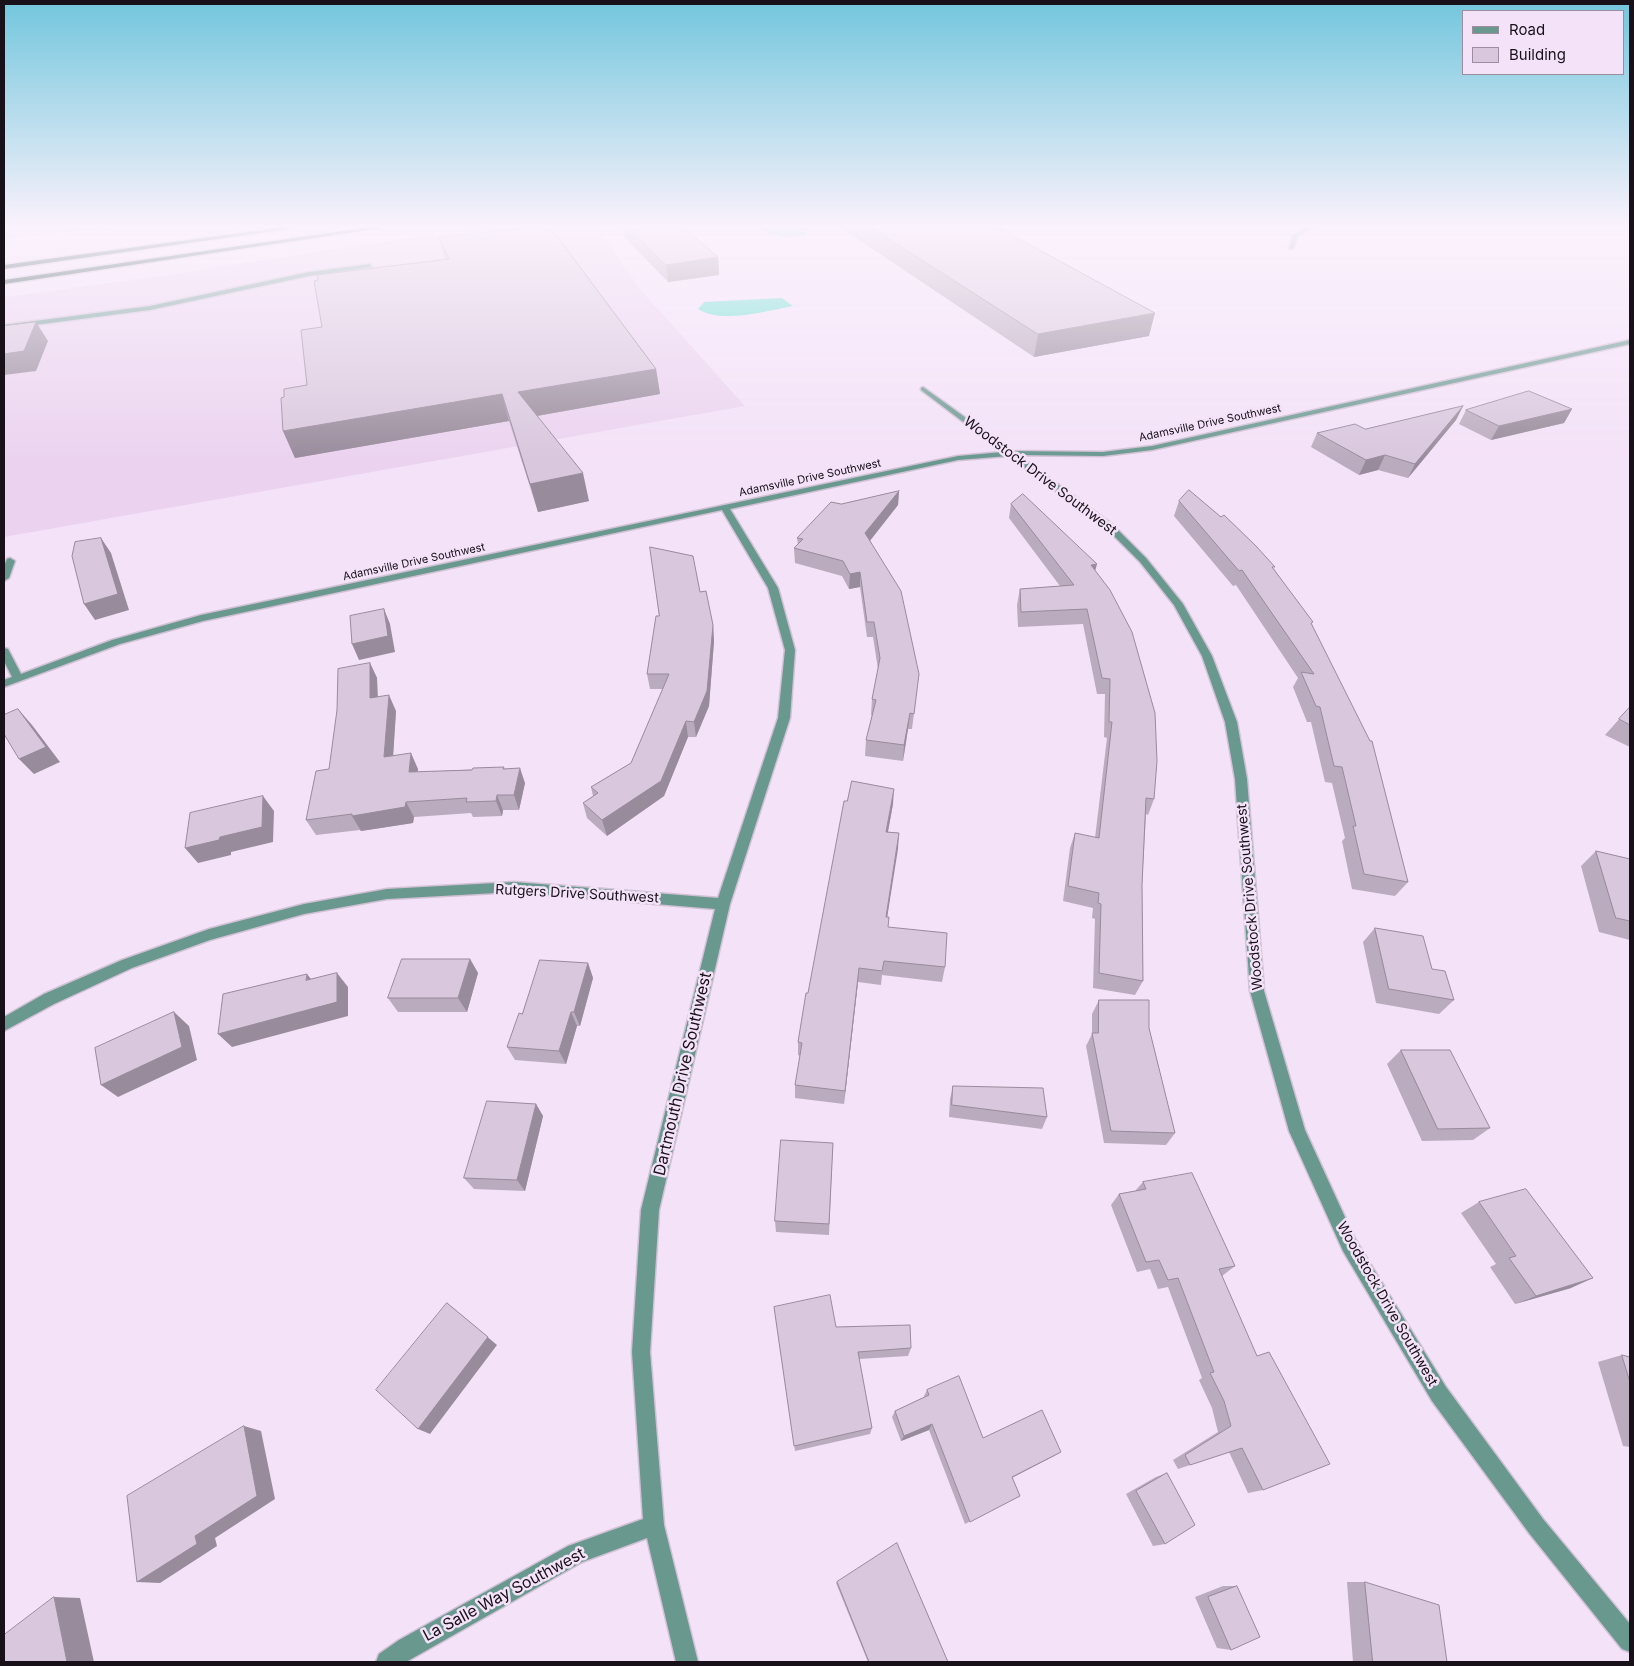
<!DOCTYPE html>
<style>
body{margin:0}
#map{position:relative;width:1634px;height:1666px;overflow:hidden;background:#f4e2f8;font-family:Inter,sans-serif}
canvas{display:block}
.frame{position:absolute;inset:0;border:5px solid #181119;pointer-events:none}
.legend{position:absolute;left:1462px;top:10px;width:162px;height:65px;box-sizing:border-box;background:#f4e2f8;border:1px solid #9c8e9f;margin:0;padding:6px 9px;list-style:none;font-size:15px;color:#181119}
.legend li{display:flex;align-items:center;gap:10px;height:25px}
.legend b{width:25px;border:1px solid #9c8e9f}
</style>
<div id="map">
<canvas width="1634" height="1666"></canvas>
<div class="frame"></div>
<ul class="legend">
<li><b style="height:6px;background:#69988f"></b>Road</li>
<li><b style="height:14px;background:#d9c7dd"></b>Building</li>
</ul>
</div>
<script>
const ctx = document.querySelector('canvas').getContext('2d');
ctx.lineJoin = 'round';
function paint(path, color) {
  ctx.fillStyle = color;
  ctx.fill(path, 'evenodd');
}
function strokePath(path, color, width, dash) {
  ctx.strokeStyle = color;
  ctx.lineWidth = width;
  ctx.lineCap = dash ? 'butt' : 'round';
  ctx.setLineDash(dash || []);
  ctx.stroke(path);
}
function label(font, color, halo, rows, align = 'center') {
  ctx.font = font + ' Inter,sans-serif';
  ctx.lineWidth = 5;
  ctx.setLineDash([]);
  ctx.textBaseline = 'middle';
  ctx.strokeStyle = halo;
  ctx.fillStyle = color;
  for (const [text, x, y, turn = 0] of rows) {
    ctx.save();
    ctx.translate(x, y);
    ctx.rotate((+turn || 0) * Math.PI / 180);
    ctx.textAlign = isNaN(turn) ? turn : align;
    if (halo) ctx.strokeText(text, 0, 0);
    ctx.fillText(text, 0, 0);
    ctx.restore();
  }
}
paint(new Path2D(`
 M4,228H107L4,239Z
 M473,228H597L641,290L745,406L4,537V297L154,277Z`), '#ebd3ef');
paint(new Path2D(`
 M760,228H806L808,230L805,235C791,237 772,238 760,228Z
 M782,298L793,306C767,311 721,324 698,309L704,302Z`), '#61e0cd');
const street = new Path2D(`
 M1306,228H1312L1297,237L1294,248L1289,249L1293,235Z
 M370,264L372,267L309,276L150,310L4,329V325L150,306L309,272Z
 M1630,340V344L1152,450L1103,456L1018,455L1113,525L1146,558L1183,604L1212,656L1237,722L1247,779L1264,991L1305,1130L1355,1239L1446,1387L1543,1519L1630,1624V1652L1622,1649L1529,1533L1432,1401L1343,1251L1289,1131L1250,991L1235,779L1225,722L1202,656L1174,605L1140,562L1107,529L1008,456L958,460L730,509L778,588L795,650L790,718L730,904L659,1210L650,1352L664,1525L698,1662H676L647,1538L582,1562L406,1662H376L379,1654L399,1640L568,1546L643,1519L632,1352L641,1210L715,909L514,892L387,899L304,914L210,940L132,968L54,1004L4,1031V1017L44,994L122,960L209,929L304,904L387,889L514,882L718,898L778,718L785,650L768,588L722,510L203,621L120,644L4,687V680L12,677L4,661V648L8,649L21,674L112,640L201,615L958,456L1003,452L921,390V388L923,387L1012,451L1103,452L1152,446Z
 M10,558L15,561L9,578L4,581V566L7,559Z`);
const highway = new Path2D(`
 M277,228H295L4,269V265Z
 M364,228H381L4,284V280Z`);
strokePath(street, '#d1c1d4', 3);
strokePath(highway, '#d1c1d4', 3);
paint(street, '#69988f');
paint(highway, '#07322c');
paint(new Path2D(`
 M623,228H685L718,257L719,275L668,282L625,238Z
 M841,228H1009L1001,229L1149,336L1034,357Z
 M439,238L656,369L660,394L537,416L589,501L538,512L509,421L295,458L283,431L284,397L307,385L322,327L445,259Z
 M1463,406L1456,420L1408,478L1378,470L1359,475L1311,447L1317,433L1365,429Z
 M1572,409L1564,423L1491,440L1459,424L1466,410Z
 M899,491L898,505L870,541L917,689L912,729H908L903,761L865,756L866,740L872,715H871L872,699L878,669L873,637H867L860,587L849,589L842,576L795,563L794,548L798,545L797,538Z
 M1179,501L1274,569L1312,625L1408,882L1395,896L1352,889L1342,841L1345,838L1332,783L1325,782L1311,722H1307L1293,687L1298,678L1236,585L1233,586L1174,516Z
 M1011,504L1095,570L1154,799L1148,815L1146,814L1142,885L1143,981L1135,995L1093,988L1095,919L1092,918L1093,908L1063,901L1070,848L1075,833L1095,838L1107,738L1104,737L1105,694H1097L1083,624L1018,627L1017,605L1020,589L1060,586L1009,518Z
 M700,592L713,625L714,641L709,706L696,737H688L664,796L607,836L587,818L583,803L593,796L591,787L631,763L663,689H650L647,674L659,616Z
 M370,663L377,678L378,697L396,711L393,756L418,769V772L504,768L525,783L519,810H503L502,816L473,817L471,813L414,817L413,823L361,831L360,830L316,835L306,820L329,769Z
 M1630,707V747L1605,735Z
 M893,804L888,832L899,833L887,917L888,927L945,967L942,982L882,975L881,985L858,982L844,1104L795,1098V1085L800,1056L798,1055V1042L808,993Z
 M1596,851L1630,859V940L1599,932L1581,866Z
 M1375,928L1432,969L1454,1000L1439,1014L1376,1003L1363,942Z
 M470,959L478,973L467,1012H398L388,998Z
 M588,963L593,978L580,1026H577L566,1064L515,1060L507,1047L522,1014Z
 M1099,1000L1149,1028L1175,1133L1166,1145L1104,1143L1086,1046L1092,1034V1014Z
 M1401,1050L1490,1128L1473,1140L1422,1141L1387,1064Z
 M953,1086L1047,1117L1042,1129L949,1117L950,1099Z
 M536,1104L543,1116L525,1191L474,1189L464,1178Z
 M833,1143L829,1235L776,1232L775,1221Z
 M1143,1182L1235,1266L1222,1276L1263,1490L1248,1493L1229,1452L1178,1469L1173,1460L1218,1432L1212,1408L1199,1380L1202,1378L1168,1287L1158,1289L1150,1269L1137,1272L1111,1205L1119,1194L1135,1191Z
 M1479,1202L1571,1288L1515,1304L1490,1267L1496,1264L1461,1213Z
 M774,1307L836,1327L911,1348L908,1356L859,1359L872,1428L870,1434L795,1451Z
 M1622,1355L1630,1357V1447L1623,1446L1598,1362Z
 M927,1390L983,1438L1054,1456L1012,1477L1020,1496L965,1524L929,1430L901,1441L892,1417L895,1411L924,1397V1396Z
 M1167,1473L1165,1544L1153,1546L1126,1494L1156,1477Z
 M897,1543L948,1662H868L836,1583Z
 M1347,1582H1365L1447,1662H1353Z
 M1223,1586H1237L1231,1650L1217,1648L1195,1597Z`), '#bbabbe');
paint(new Path2D(`
 M718,257L719,275L668,282L666,265Z
 M1155,313L1149,336L1034,357L1038,334Z
 M36,322L48,341L36,371L4,375V354Z
 M656,369L660,394L525,418L518,392Z
 M502,394L509,421L295,458L283,431Z
 M1463,406L1456,420L1408,478L1415,464Z
 M1572,409L1564,423L1491,440L1499,426Z
 M1385,455L1378,470L1359,475L1366,460Z
 M583,473L589,501L538,512L530,484Z
 M899,491L898,505L864,548L865,533Z
 M101,538L111,553L129,610L95,620L84,604Z
 M1097,564L1093,579L1091,565Z
 M860,572V587L849,589L850,574Z
 M384,609L390,624L395,652L359,660L352,644Z
 M713,625L714,641L709,706L696,737L694,722Z
 M370,663L377,678L378,714L370,698Z
 M389,695L396,711L392,773L384,757Z
 M18,709L32,725L60,762L34,774L19,759Z
 M910,713L908,729L903,761L904,745Z
 M686,721L688,737L664,796L607,836L602,820Z
 M411,753L418,769L416,787L409,772Z
 M520,768L525,783L519,810L514,795Z
 M894,789L893,804L885,847L886,832Z
 M497,795L503,810L502,816L496,801Z
 M263,796L274,811L273,842L231,852V855L198,863L185,848L220,837Z
 M406,802L414,817L413,823L361,831L352,816Z
 M899,833L898,849L885,931L886,917Z
 M470,959L478,973L467,1012L458,998Z
 M588,963L593,978L580,1026L574,1012Z
 M859,968L858,982L844,1104L845,1091Z
 M337,973L348,987V1016L232,1047L218,1034Z
 M307,974L318,988L306,980Z
 M174,1012L189,1026L197,1060L118,1097L101,1085Z
 M571,1012L577,1026L566,1064L559,1051Z
 M536,1104L543,1116L525,1191L517,1180Z
 M1593,1278L1571,1288L1515,1304L1536,1296Z
 M447,1303L497,1345L430,1434L418,1429Z
 M932,1424L929,1430L901,1441L904,1436Z
 M244,1426L261,1431L275,1499L215,1538L217,1546L160,1583L137,1582L195,1536Z
 M1061,1452L1054,1456L1006,1481L1012,1477Z
 M54,1597L80,1598L94,1662H67Z`), '#988b9b');
const building = new Path2D(`
 M522,228H542L556,235L656,369L518,392L583,473L530,484L502,394L283,431L281,398L284,397V389L307,385L301,330L322,327L314,281L318,280L317,275L449,259L439,238Z
 M629,228H685L718,257L666,265Z
 M872,228H999L1155,313L1038,334Z
 M36,322L24,351L4,354V326Z
 M1529,391L1572,409L1499,426L1466,410Z
 M1463,406L1415,464L1385,455L1366,460L1317,433L1355,424L1365,429Z
 M1189,490L1221,517L1224,515L1256,546L1275,567H1272L1313,622L1311,623L1370,741H1372L1408,882L1364,874L1353,826H1356L1342,767L1334,766L1320,707L1316,706L1301,672L1314,674L1242,570L1239,571L1179,501Z
 M899,491L865,533L901,591L919,674L914,714L910,713L904,745L866,740L876,700L872,699L880,658L874,622H867L860,572L850,574L843,561L794,548L803,539L797,538L831,502L841,504Z
 M1023,494L1097,564L1091,565L1110,590L1132,632L1155,713L1157,761L1154,799L1146,798L1142,885L1143,981L1099,973L1101,904L1098,903L1099,893L1068,886L1075,833L1099,838L1112,722H1109L1110,679L1102,678L1087,609L1021,612L1020,589L1074,585L1011,504Z
 M101,538L118,594L84,604L72,556L75,542Z
 M650,547L693,556L700,592L706,591L713,625L707,691L694,722L686,721L661,781L602,820L583,803L598,793L591,787L631,763L669,674H647L656,616H659Z
 M384,609L388,636L352,644L350,616Z
 M370,663V698L389,695L384,757L411,753L409,772L472,770L473,768L504,767L503,769L520,768L514,795H497L496,801L466,802L467,798L406,802L405,807L352,816V814L306,820L316,771L329,769L337,710L338,669Z
 M1630,707V725L1619,719Z
 M18,709L46,747L19,759L4,734V715Z
 M852,781L894,789L886,832L899,833L886,917H889L888,927L947,933L945,967L884,961L882,971L859,968L845,1091L795,1085L802,1043L798,1042L806,993H808L844,801H847Z
 M263,796L262,827L220,837L219,840L185,848L190,813Z
 M1596,851L1630,859V921L1616,918Z
 M1375,928L1423,936L1432,969L1445,971L1454,1000L1389,989Z
 M402,959H470L458,998H388Z
 M540,960L588,963L574,1012H571L559,1051L507,1047L519,1013L522,1014Z
 M337,973V1002L218,1034L223,994L307,974L306,980Z
 M1099,1000H1149V1028L1175,1133L1111,1131L1092,1033H1098Z
 M174,1012L182,1047L101,1085L95,1048Z
 M1401,1050H1450L1490,1128L1438,1129Z
 M953,1086L1043,1088L1047,1117L952,1105Z
 M487,1101L536,1104L517,1180L464,1178Z
 M781,1140L833,1143L829,1224L775,1221Z
 M1192,1173L1235,1266L1219,1269L1257,1356L1269,1352L1330,1464L1263,1490L1242,1448L1190,1465L1185,1455L1231,1426L1224,1401L1210,1373L1214,1372L1178,1278L1168,1280L1159,1260L1146,1262L1119,1194L1146,1189L1143,1182Z
 M1526,1189L1593,1278L1536,1296L1509,1258L1516,1256L1479,1202Z
 M830,1295L836,1327L910,1325L911,1348L858,1352L872,1428L794,1446L774,1307Z
 M447,1303L488,1337L418,1429L376,1390Z
 M1622,1355L1630,1357V1382Z
 M959,1376L983,1438L1042,1410L1061,1452L1012,1477L1020,1496L970,1522L932,1424L904,1436L895,1411L929,1395L927,1390Z
 M244,1426L257,1496L195,1536L197,1544L137,1582L127,1496Z
 M1167,1473L1195,1525L1165,1544L1136,1491Z
 M897,1543L948,1662H869L837,1582Z
 M1365,1582L1439,1605L1447,1662H1373Z
 M1237,1586L1260,1637L1231,1650L1208,1597Z
 M54,1597L67,1662H4V1635Z`);
paint(building, '#d9c7dd');
strokePath(building, '#988b9b', 1);
const sky = ctx.createLinearGradient(0, 0, 0, 461);
sky.addColorStop(0, '#72c6dd');
sky.addColorStop(0.49, '#faf2fc');
sky.addColorStop(1, '#faf2fc00');
ctx.fillStyle = sky;
ctx.fillRect(0, 0, 1634, 461);
label('11px', '#181119', '#f4e2f8', [
 ["Adamsville Drive Southwest",1210,423,-12],
 ["Adamsville Drive Southwest",810,478,-12],
 ["Adamsville Drive Southwest",414,562,-12]
]);
label('14px', '#181119', '#f4e2f8', [
 ["Woodstock Drive Southwest",1040,476,37],
 ["Rutgers Drive Southwest",577,894,3],
 ["Woodstock Drive Southwest",1250,897,-95],
 ["Woodstock Drive Southwest",1387,1304,60]
]);
label('16px', '#181119', '#f4e2f8', [
 ["Dartmouth Drive Southwest",683,1074,-77],
 ["La Salle Way Southwest",504,1595,-28]
]);
</script>
